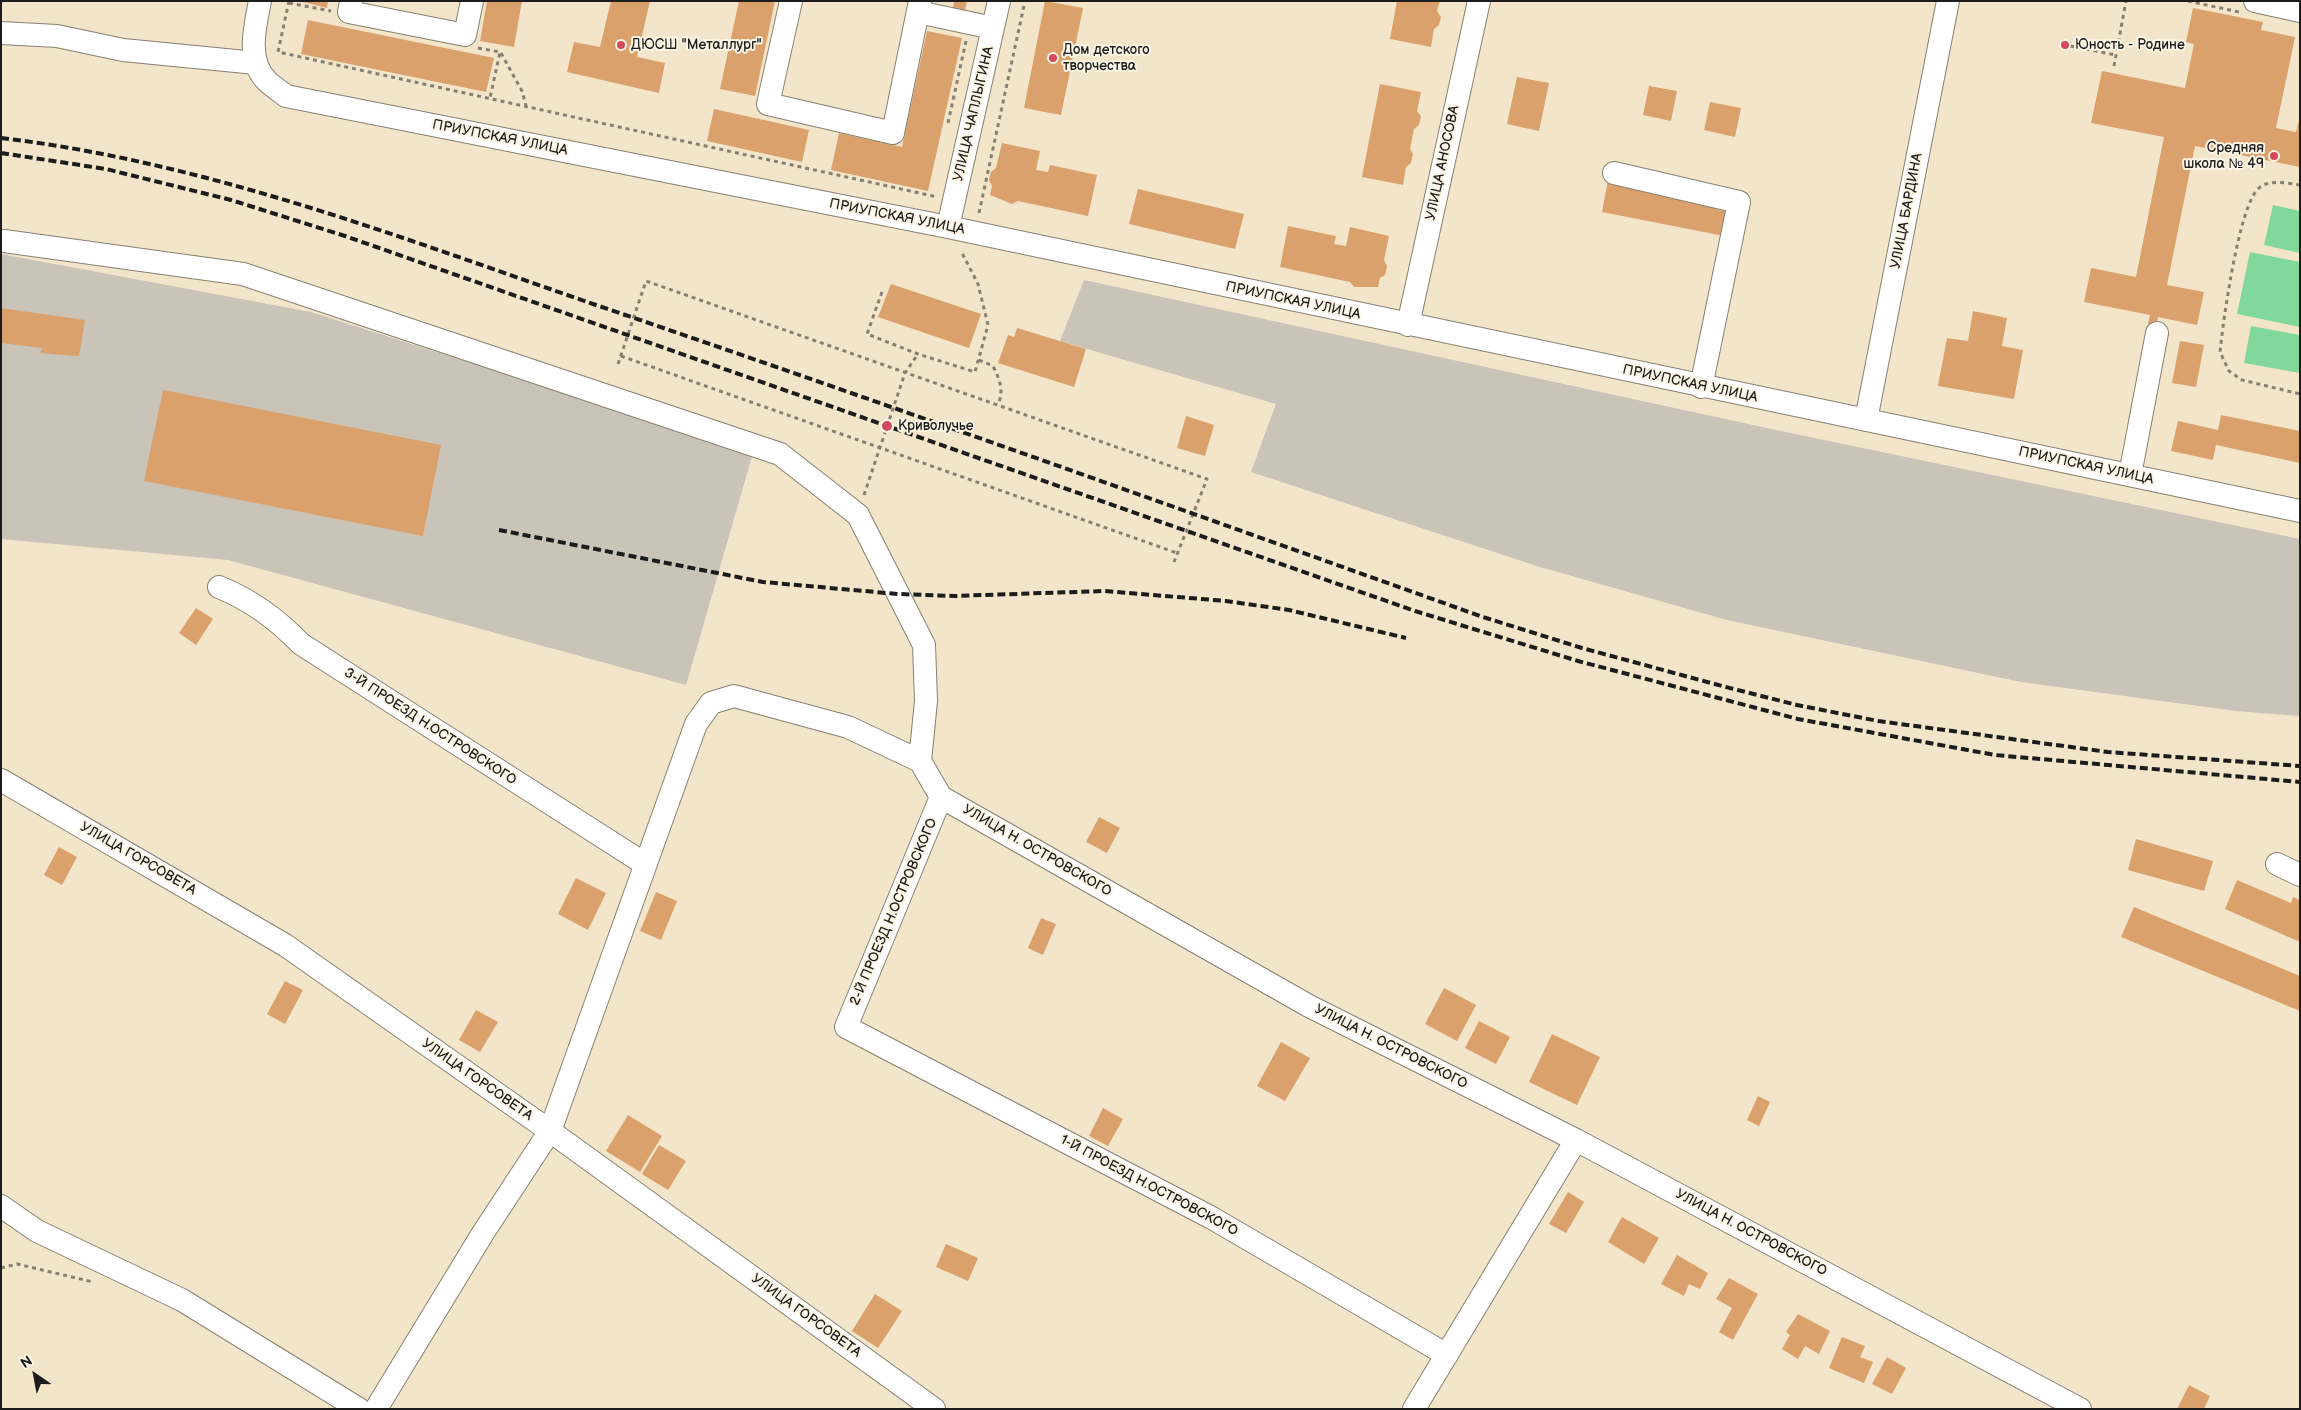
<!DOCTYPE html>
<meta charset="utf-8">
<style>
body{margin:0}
#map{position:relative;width:2301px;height:1410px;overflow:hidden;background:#f2e5c9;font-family:"Balsamiq Sans",sans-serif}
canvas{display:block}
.frame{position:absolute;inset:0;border:2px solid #1c1c1c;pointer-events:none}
.north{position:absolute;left:10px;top:1350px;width:50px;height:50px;-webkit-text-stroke:4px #fcf5e5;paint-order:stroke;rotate:327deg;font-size:14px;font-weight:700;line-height:20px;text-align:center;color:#1c1c1c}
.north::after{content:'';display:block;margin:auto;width:18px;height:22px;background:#1c1c1c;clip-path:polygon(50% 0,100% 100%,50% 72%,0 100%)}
</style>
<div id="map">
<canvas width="2301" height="1410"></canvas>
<div class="frame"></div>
<div class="north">N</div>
</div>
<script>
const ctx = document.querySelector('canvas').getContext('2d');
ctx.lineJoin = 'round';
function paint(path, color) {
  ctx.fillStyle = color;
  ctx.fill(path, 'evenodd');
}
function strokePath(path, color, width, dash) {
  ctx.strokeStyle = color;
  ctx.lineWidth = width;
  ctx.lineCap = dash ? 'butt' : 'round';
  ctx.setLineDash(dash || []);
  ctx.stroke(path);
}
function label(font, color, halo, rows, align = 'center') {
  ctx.font = font + ' "Balsamiq Sans",sans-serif';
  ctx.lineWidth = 4;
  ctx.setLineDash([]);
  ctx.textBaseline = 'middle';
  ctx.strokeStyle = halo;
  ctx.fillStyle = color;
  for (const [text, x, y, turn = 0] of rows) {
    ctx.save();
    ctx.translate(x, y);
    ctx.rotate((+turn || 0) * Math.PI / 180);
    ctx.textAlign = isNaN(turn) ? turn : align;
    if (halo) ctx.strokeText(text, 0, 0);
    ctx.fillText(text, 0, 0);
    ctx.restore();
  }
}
paint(new Path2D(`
 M1,254L311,312L753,453L686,685L228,560L1,539Z
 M1084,280L1776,430L2300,539V716L2236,711L2021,682L1727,620L1540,567L1251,472L1276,404L1060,341Z`), '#c9c3b8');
paint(new Path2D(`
 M2273,205L2300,211V253L2264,245Z
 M2250,252L2300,262V327L2237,314Z
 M2251,326L2300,335V373L2244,363Z`), '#82d89c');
paint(new Path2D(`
 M299,1H328L327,8Z
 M487,1H522L514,47L480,41Z
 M611,1H650L637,57L665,63L659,93L567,72L574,42L600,47Z
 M739,1H775L755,96L720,89Z
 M954,1H967L965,11L953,8Z
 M1045,1L1083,8L1061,115L1024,108Z
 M1397,1H1440L1437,11L1441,17L1439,25L1434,29L1431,47L1390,39Z
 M2193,8L2263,22L2261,30L2295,37L2276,128L2296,132L2300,116V167L2195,146L2167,285L2204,292L2197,325L2158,317L2156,326L2148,324L2150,315L2084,302L2091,268L2136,277L2164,137L2091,123L2102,71L2185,88L2194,44L2186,42Z
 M308,20L494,58L486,92L301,54Z
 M927,31L962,38L928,191L831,170L839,133L902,147Z
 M1517,77L1549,83L1539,131L1507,124Z
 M1380,84L1421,92L1417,111L1421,116L1419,125L1414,129L1410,149L1413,154L1411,163L1406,167L1403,185L1362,177Z
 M1649,86L1677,91L1671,121L1643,115Z
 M1710,102L1741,108L1735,137L1704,130Z
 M714,109L809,130L802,162L707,141Z
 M1002,143L1040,151L1036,170L1048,172L1050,165L1097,175L1088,216L1018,201L1012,204L990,195L992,186L989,180L991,172L996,168Z
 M1608,180L1716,203L1715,209L1729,212L1724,236L1602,212Z
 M1138,189L1244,214L1235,249L1129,224Z
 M1288,226L1336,236L1334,244L1346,246L1350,227L1389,236L1384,260L1387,266L1385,275L1380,278L1378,287H1354L1350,282L1280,267Z
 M891,284L981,314L969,348L878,317Z
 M1,308L85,320L79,356L40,353L42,348L1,343Z
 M1973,311L2007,318L2002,346L2023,350L2014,399L1938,386L1947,338L1968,341Z
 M1017,328L1086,349L1074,387L998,363L1008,335L1014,337Z
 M2180,341L2204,345L2196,387L2172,383Z
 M163,390L441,445L423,536L144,481Z
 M2221,415L2300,431V463L2216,445L2213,460L2171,451L2178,421L2218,430Z
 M1186,416L1214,425L1205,456L1177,448Z
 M196,608L213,619L196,645L179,633Z
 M1099,817L1120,828L1107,853L1086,842Z
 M2136,839L2213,861L2204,891L2128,870Z
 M59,847L77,857L62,885L44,875Z
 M576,878L606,893L588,930L558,914Z
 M2237,880L2291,903L2293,897L2300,900V942L2225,909Z
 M656,892L677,901L661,940L640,931Z
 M2134,907L2300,976V1011L2121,937Z
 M1041,918L1056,924L1043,955L1028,948Z
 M285,981L303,990L285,1024L267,1014Z
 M1444,988L1476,1005L1457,1041L1425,1024Z
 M476,1010L498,1022L480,1052L459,1040Z
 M1479,1021L1510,1037L1496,1064L1465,1048Z
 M1552,1034L1600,1057L1577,1105L1529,1082Z
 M1281,1042L1310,1058L1285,1101L1257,1086Z
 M1758,1096L1770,1102L1759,1126L1747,1120Z
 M1103,1108L1123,1119L1108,1146L1089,1136Z
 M628,1115L662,1136L640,1172L606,1151Z
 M659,1145L686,1161L668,1190L642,1174Z
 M1568,1192L1584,1202L1566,1233L1549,1224Z
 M1622,1217L1659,1238L1644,1264L1608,1242Z
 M946,1244L978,1258L968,1281L936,1267Z
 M1677,1255L1708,1273L1700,1289L1689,1284L1684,1296L1661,1284Z
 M1729,1278L1758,1294L1733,1340L1719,1332L1732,1308L1716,1299Z
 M875,1294L902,1311L878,1348L852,1331Z
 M1798,1314L1830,1331L1819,1354L1805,1346L1798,1359L1782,1349L1790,1335L1786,1332Z
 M1842,1337L1865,1346L1860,1357L1873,1362L1864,1383L1829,1368Z
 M1887,1357L1906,1368L1892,1394L1872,1384Z
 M2189,1385L2210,1396L2204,1409H2177Z`), '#dba16d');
const minor = new Path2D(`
 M260,1C255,26 246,61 267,81C273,87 280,91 286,96L948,227L2300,511
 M351,1L349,12L465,35L472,1
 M791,1L768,104L893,133L920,1
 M2255,1L2300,11
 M918,12L993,28
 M1,33L57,36L123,50L256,63
 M1614,173L1739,202L1701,387
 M948,227L999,1
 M4,241L243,274L780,454L858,515L924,645L926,701L920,761
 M1408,325L1479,1
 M1866,420L1948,1
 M2130,475L2157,333
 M219,587C251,600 277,619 301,644L645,864
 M1,780L285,945L550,1131L934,1409
 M941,797L846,1027L1212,1218L1447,1355
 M2277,864L2300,875
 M1,1206L37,1231L182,1300L359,1409
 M376,1409L483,1233L550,1131L696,724L711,703L734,696L848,727L920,761L941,797L1309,1006L1576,1140L2080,1409
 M1414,1409L1576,1140`);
strokePath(minor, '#878072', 24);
strokePath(new Path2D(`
 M289,1L278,52L933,196L935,198
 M2188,1L2239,12
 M289,3L331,11
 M2070,46L2116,55
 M478,48L500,52L490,98
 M501,53L522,91L526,106
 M2114,66L2126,1
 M948,123L966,41
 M2300,185C2287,183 2269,179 2259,188C2239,204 2223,322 2220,352L2229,371L2242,380L2300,394
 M979,213L1025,1
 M882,292L867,334L918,354L975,372L988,325L978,284L961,251
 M621,356L1177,553
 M979,360L993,366C1000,380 1004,391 998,405
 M618,364L646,281L1207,479L1174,562
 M864,495L905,373L918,354
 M1,1268L17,1264L93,1282`), '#878072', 3, [4, 4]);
strokePath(minor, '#fff', 22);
strokePath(new Path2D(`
 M1,138C206,162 402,238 596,305C893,406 1188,512 1483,617L1582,648L1722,686L1797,705L1878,721L2108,752L2300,766
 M1,153L106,169L231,200L345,236L1415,611L1578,661L1798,719L1995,755L2300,782
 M499,530L763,582L898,594L954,596L1105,591L1226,601L1289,610L1406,638`), '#1c1c1c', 4, [8, 4]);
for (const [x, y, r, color] of [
 [621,45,5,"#d1495b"],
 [2065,45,5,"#d1495b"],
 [1053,58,5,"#d1495b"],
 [2274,156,5,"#d1495b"],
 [887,426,6,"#d1495b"]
]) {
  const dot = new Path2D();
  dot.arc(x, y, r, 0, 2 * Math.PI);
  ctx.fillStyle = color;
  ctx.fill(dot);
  strokePath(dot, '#fcf5e5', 2);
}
label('14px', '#1c1c1c', '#fcf5e5', [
 ["ДЮСШ \"Металлург\"",631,45],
 ["Юность - Родине",2075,45],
 ["Дом детского",1063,50],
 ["творчества",1063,66],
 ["Средняя",2264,148,"right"],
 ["школа № 49",2264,164,"right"],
 ["Криволучье",898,426]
], 'left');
label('14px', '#1c1c1c', '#fcf5e5', [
 ["УЛИЦА ЧАПЛЫГИНА",974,114,-77],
 ["ПРИУПСКАЯ УЛИЦА",500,138,11],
 ["УЛИЦА АНОСОВА",1443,163,-78],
 ["УЛИЦА БАРДИНА",1907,211,-79],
 ["ПРИУПСКАЯ УЛИЦА",897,217,11],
 ["ПРИУПСКАЯ УЛИЦА",1293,301,12],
 ["ПРИУПСКАЯ УЛИЦА",1690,384,12],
 ["ПРИУПСКАЯ УЛИЦА",2086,466,12],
 ["3-Й ПРОЕЗД Н.ОСТРОВСКОГО",430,727,33],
 ["УЛИЦА Н. ОСТРОВСКОГО",1037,851,30],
 ["УЛИЦА ГОРСОВЕТА",138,859,30],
 ["2-Й ПРОЕЗД Н.ОСТРОВСКОГО",894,912,-67],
 ["УЛИЦА Н. ОСТРОВСКОГО",1391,1047,27],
 ["УЛИЦА ГОРСОВЕТА",477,1080,35],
 ["1-Й ПРОЕЗД Н.ОСТРОВСКОГО",1149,1186,28],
 ["УЛИЦА Н. ОСТРОВСКОГО",1751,1233,28],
 ["УЛИЦА ГОРСОВЕТА",806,1316,36]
]);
</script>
